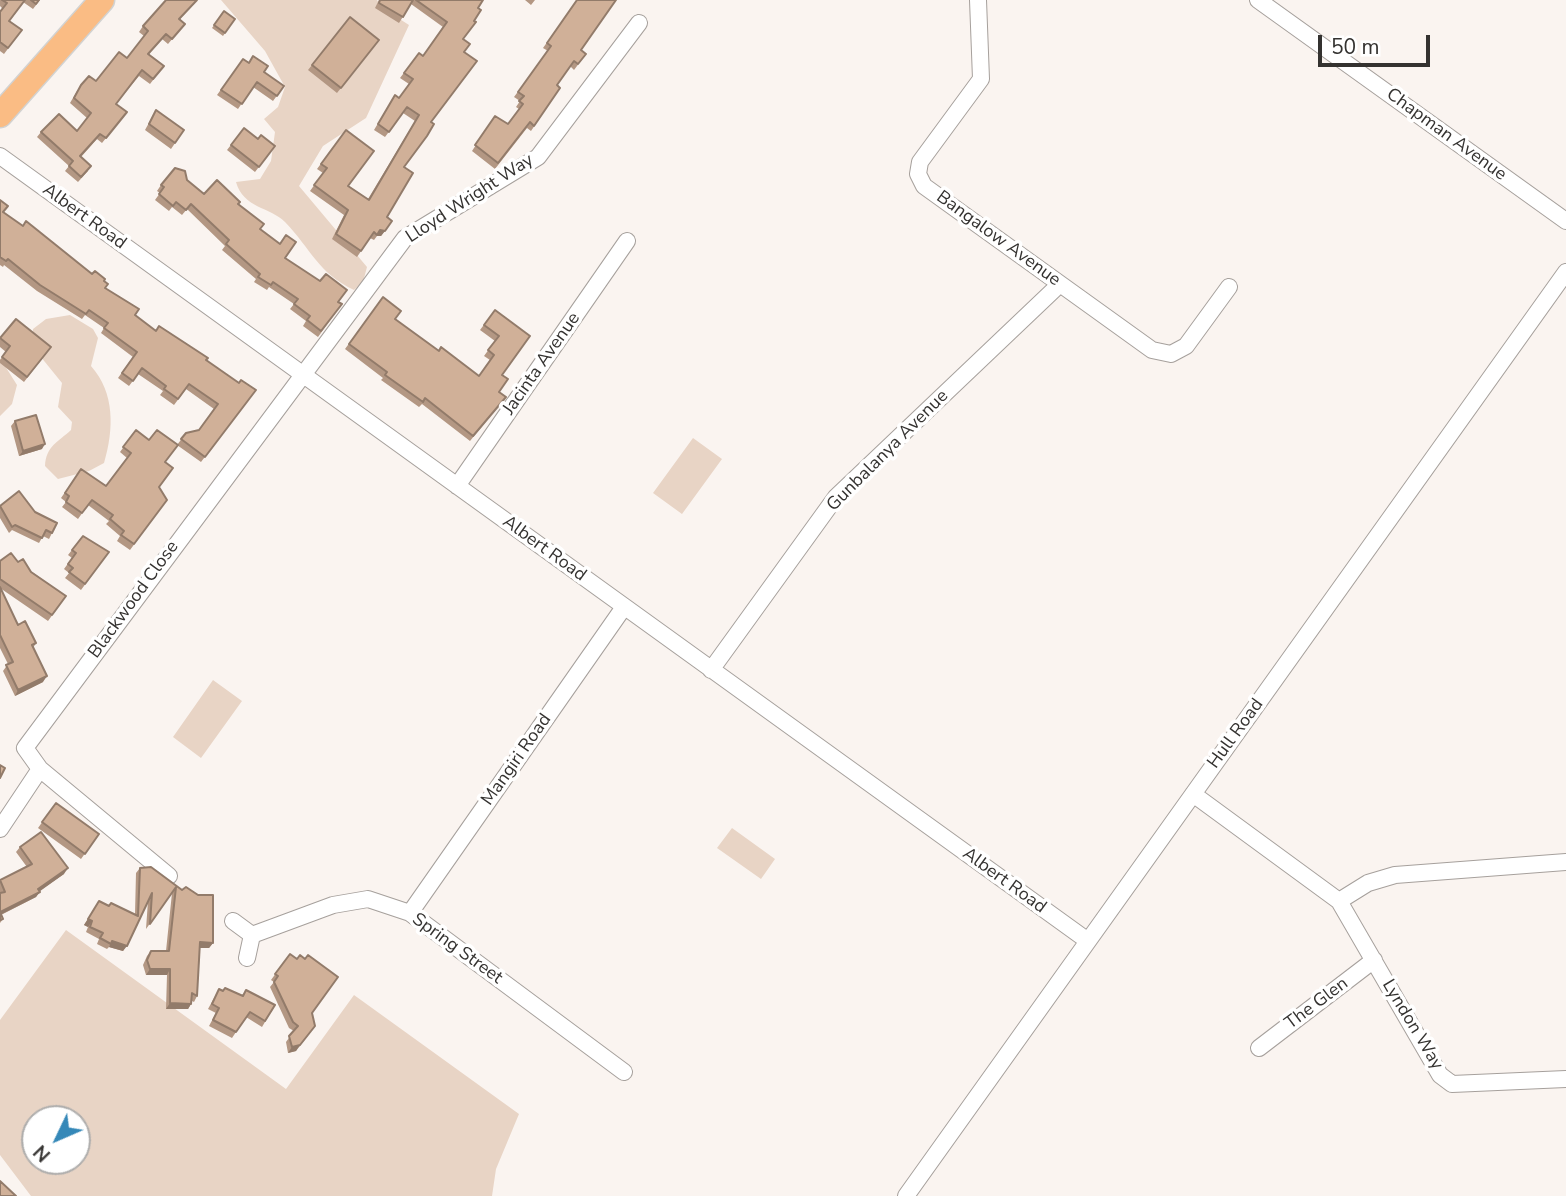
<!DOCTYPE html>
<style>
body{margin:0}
#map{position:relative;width:1566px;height:1196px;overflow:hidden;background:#faf4f0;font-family:"Nunito Sans",sans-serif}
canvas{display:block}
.north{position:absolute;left:21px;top:1105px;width:70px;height:70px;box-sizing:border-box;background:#fff;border:2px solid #aeadac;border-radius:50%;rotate:226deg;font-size:19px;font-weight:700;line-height:28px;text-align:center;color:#343230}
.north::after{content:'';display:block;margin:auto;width:24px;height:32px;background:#3588b8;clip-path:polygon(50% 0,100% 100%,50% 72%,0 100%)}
.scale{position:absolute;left:1318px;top:35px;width:112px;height:32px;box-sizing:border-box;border:4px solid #343230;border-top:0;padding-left:9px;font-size:21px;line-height:24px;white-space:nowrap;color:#343230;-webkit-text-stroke:5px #fff;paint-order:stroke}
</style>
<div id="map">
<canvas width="1566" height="1196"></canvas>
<div class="north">N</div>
<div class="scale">50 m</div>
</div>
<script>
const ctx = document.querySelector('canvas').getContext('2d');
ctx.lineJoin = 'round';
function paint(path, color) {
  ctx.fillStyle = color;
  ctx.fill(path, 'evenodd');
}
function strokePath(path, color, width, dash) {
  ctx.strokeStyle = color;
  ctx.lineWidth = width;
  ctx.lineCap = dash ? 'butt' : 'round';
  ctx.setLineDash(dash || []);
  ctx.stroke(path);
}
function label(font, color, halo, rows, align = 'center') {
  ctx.font = font + ' "Nunito Sans",sans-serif';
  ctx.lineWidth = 7;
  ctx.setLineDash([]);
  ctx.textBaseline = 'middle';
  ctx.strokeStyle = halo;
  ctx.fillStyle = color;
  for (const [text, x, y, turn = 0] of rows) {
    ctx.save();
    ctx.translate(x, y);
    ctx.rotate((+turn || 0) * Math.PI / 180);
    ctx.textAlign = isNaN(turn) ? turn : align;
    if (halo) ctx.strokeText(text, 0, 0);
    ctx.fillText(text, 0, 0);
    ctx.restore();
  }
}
paint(new Path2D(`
 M221,0H377L381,7L409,25L366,118L323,146L299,186L367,267L363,282L354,290C318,273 311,249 285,222C270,207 243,208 236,182L260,179L271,161L275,132L264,119L278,107L285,87L265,51Z
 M70,315L93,329L98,338L91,366C115,393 114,429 104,463L89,471L58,479L45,466C46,446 58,442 71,430L72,422L58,407L62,383L32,346L33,329L46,319Z
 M0,358L17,385L12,404L0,416Z
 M693,438L722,459L682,514L653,493Z
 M213,680L242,701L201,758L173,737Z
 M732,828L775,859L761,879L717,848Z
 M66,930L286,1089L354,995L519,1114L496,1169L492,1196H31L0,1155V1020ZM35,1119H77V1161H35Z`), '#e8d4c5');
const minor = new Path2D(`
 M978,0L981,79L920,162L918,174L924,186L1152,350L1171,354L1186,346L1229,287
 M1258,0L1566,221
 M0,156L1088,941
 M457,486L627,241
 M711,670L836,497L1060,284
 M40,769L169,876
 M1193,794L1339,901L1440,1075L1452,1084L1566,1079
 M0,829L40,769L25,748L405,238L538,157L639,23
 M1339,901L1368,883L1395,875L1566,862
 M410,913L624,607
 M233,921L252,935L333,905L368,899L410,913L624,1072
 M247,958L252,935
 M1259,1048L1374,960
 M906,1196L1566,272`);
const primary = new Path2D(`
 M0,115L102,0`);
strokePath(minor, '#a6a09c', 18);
strokePath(primary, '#d2d2d1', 27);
strokePath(minor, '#fff', 16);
strokePath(primary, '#fabc84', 24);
paint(new Path2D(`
 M0,0H40L33,9L23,2L10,21L22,30L4,54L0,51V12L3,9L0,6Z
 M379,0H483L478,8L474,21L463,39L464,52L431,122L404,167L387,217L392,221L381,236H377L374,240L370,238L357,257L332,239L344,215L310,191L323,173L317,169L346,130L349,186L368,199L415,121L403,113L385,137L374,130L395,95L399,98L409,84L400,78L419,53L423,56L443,27L411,4L399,23L375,8Z
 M525,0H535L531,5Z
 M577,0L581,50L586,54L574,70L570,66L557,85L560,88L531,131L527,128L495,169L472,151L495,116L508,124L519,109L516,107L520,101L514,97L548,51L543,48Z
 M195,3L180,19L185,24L168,44L162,39L149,54L164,66L150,84L139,76L116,104L123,117L102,143L97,139L81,157L88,171L78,182L65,171L69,166L37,137L41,132L77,131L87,118L70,103L77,91L89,76L96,81L127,58L144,36L139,32L143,26Z
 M224,11L235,19L223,36L212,28Z
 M379,40L337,93L308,70L312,65Z
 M243,59L264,72L284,86L273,101L253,87L238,109L217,95Z
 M156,110L184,130L171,149L145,130Z
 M244,128L258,139L275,146L255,172L227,150Z
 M187,180L204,194L238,204L285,258L342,304L318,337L303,326L306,321L290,309L294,304L269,287L267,290L254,282L256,279L222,250L225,246L187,209L182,215L172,207L169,211L155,200L160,193L157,191L161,185Z
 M0,200L3,212L92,274L104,281L105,288L135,315L156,331L206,360L239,383L256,390L201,462L177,445L186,433L199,430L214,409L186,389L174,405L160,395L163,391L138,374L129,386L118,378L133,357L101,333L104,328L85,315L82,319L37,291L4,265L3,267L0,265Z
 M383,297L395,319L439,351L479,376L490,360L484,356L495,341L480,330L495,310L530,336L502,375L499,392L506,397L470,441L422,404L419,407L381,380L383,378L345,349Z
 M0,339L51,347L24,382L0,363V360L6,352L0,347Z
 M15,421L42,449L19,456L11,426Z
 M136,430L165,463L159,487L167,500L130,550L117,541L120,536L106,524L109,521L88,505L78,519L62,507L66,502L61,498L81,469L106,486L127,458L120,452Z
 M0,506L35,512L52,533L49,539L43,536L39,543L12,530L9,533L0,518Z
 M83,536L109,552L81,590L65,578L69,573L64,569L72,558L68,555Z
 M0,561L18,562L66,596L48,621L0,588L18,625L36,643L33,648L43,682L15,696L3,671L8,664L0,648Z
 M56,803L99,834L81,859L38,828Z
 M20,847L64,874L39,891L36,897L1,915L3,919L0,923V880L27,867L16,852Z
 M140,868L182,890L213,943L209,948H200L197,996L194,1002L192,1001L191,1004L188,1009H166L167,975H146L143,965L147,956L151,951H166L172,893L146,929L148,901L123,951L109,947L107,949L97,944L99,939L86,932L88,927L84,925L99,901L109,906L135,914L136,873Z
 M290,954L312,1013L296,1051L288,1053L286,1042L294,1031L289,1028L270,987L274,982L271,980Z
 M219,989L242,996L246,990L275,1005L262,1027L246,1017L232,1038L209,1026L216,1013L208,1009Z`), '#b39783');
paint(new Path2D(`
 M380,230L385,231L381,236H377Z
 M45,444L42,449L19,456L23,451Z
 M47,676L43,682L15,696L18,690Z
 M68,868L64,874L36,894L40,892L36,897L0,915V912L38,889Z
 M88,919L92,921L88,927L84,925Z
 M112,941L127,946L123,951L109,947Z
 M200,942L213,943L209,948H197Z
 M150,969H170L167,975H146Z
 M170,1003L191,1004L188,1009H166Z
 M315,1026L296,1051L288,1053L292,1047Z`), '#927b6a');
const building = new Path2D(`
 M2,0H25L9,21L22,30L8,48L0,42V12L7,3Z
 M31,0H39L36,4Z
 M166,0H197L179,19L185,24L172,39L166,34L148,54L164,66L153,79L142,70L116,104L127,112L106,138L100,134L80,156L91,166L81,177L69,166L73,161L41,132L59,114L77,131L91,113L74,98L81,85L89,76L96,81L119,52L127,58L148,31L143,26Z
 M380,0H413L403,17L379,3Z
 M416,0H483L478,8L481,10L474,21L476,22L463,39L470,44L464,52L477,61L431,122L434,124L427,136L404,167L413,173L387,217L392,221L385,231L380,230L377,235L374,232L361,251L336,234L348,210L314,185L327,168L321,164L346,130L374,151L348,186L369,200L419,115L407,107L389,132L378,124L395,95L399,98L413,79L404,73L419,53L423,56L447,22Z
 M577,0H616L581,50L586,54L578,64L574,61L557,85L560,88L534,126L530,122L498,163L475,145L495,116L508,124L523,104L519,101L524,96L518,92L551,46L547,43Z
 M224,11L235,19L225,33L214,25Z
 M350,17L379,40L341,88L312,65Z
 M253,56L268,66L264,72L284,86L277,96L257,82L242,104L221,90L243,59L249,63Z
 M156,110L184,130L175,143L149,124Z
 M244,128L258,139L261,135L275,146L259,167L231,145Z
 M175,168L185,171L187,180L204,194L217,180L240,202L238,204L264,224L260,229L280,244L286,235L296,242L285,258L320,281L326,274L347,290L338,302L342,304L321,331L307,320L310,316L294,304L298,299L273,282L271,285L258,277L260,274L226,244L229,240L191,204L186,210L176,202L173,206L159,194L164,187L161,185Z
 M0,200L8,206L3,212L23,226L26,221L92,274L95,271L105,279L104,281L108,284L105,288L139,309L135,315L156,331L159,326L208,358L206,360L239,383L241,380L256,390L205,457L181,439L186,433L199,430L218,404L189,384L178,399L164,389L166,386L142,368L133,381L122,373L137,352L104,328L108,323L89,310L86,314L40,285L8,259L6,261L0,257Z
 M383,297L401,311L395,319L439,351L441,347L479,376L494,355L488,350L499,336L484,325L495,310L530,336L502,375L508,379L499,392L506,397L473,436L425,398L423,402L385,375L387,372L349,344Z
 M16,319L51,347L27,377L2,357L10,346L0,338Z
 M36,415L45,444L23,451L15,421Z
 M136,430L149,440L157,430L178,445L165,462L173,468L159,487L167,500L134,544L121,535L124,531L110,519L113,515L92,500L82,513L66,502L69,496L65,493L81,469L106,486L131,453L123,447Z
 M19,491L35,512L57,523L52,533L46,530L42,538L15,525L12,527L0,506Z
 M83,536L109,552L85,584L69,572L73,568L68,564L76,553L72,550Z
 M11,553L18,562L23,559L31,572L66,596L52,615L0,579V561Z
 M0,587L18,625L25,621L36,643L32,645L47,676L18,690L6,665L13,662L0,635Z
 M0,765L5,768L0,778Z
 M56,803L99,834L85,854L42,822Z
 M41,832L68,868L38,889L40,892L0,912L3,919L0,920V893L5,892L0,880L32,864L20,847Z
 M151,867L182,890L186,887L198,895H213V943L200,942L197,996L192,993L191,1004L170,1003V969H150L147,960L151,951H169L176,887L150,924L152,893L127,946L112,941L111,944L100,938L103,933L90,927L92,921L88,919L99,901L109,906L111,903L138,916L140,868Z
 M290,954L297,959L300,955L305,959L308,955L338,977L312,1013L315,1026L300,1045L292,1047L289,1036L298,1026L293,1022L274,982L278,976L275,974Z
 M225,988L243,996L246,990L275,1005L265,1021L250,1012L236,1032L213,1020L219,1008L212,1004L219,989L223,991Z
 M0,1181L16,1196H0Z`);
paint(building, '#d0b098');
strokePath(building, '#927b6a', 2);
label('18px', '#343230', '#fff', [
 ["Chapman Avenue",1446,135,36],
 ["Lloyd Wright Way",470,199,-33],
 ["Albert Road",84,217,36],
 ["Bangalow Avenue",998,239,36],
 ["Jacinta Avenue",542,364,-55],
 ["Gunbalanya Avenue",888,451,-45],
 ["Albert Road",544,549,36],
 ["Blackwood Close",134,600,-54],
 ["Hull Road",1236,734,-54],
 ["Mangiri Road",517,760,-55],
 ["Albert Road",1004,881,36],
 ["Spring Street",457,949,36],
 ["The Glen",1317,1004,-37],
 ["Lyndon Way",1412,1025,59]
]);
</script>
